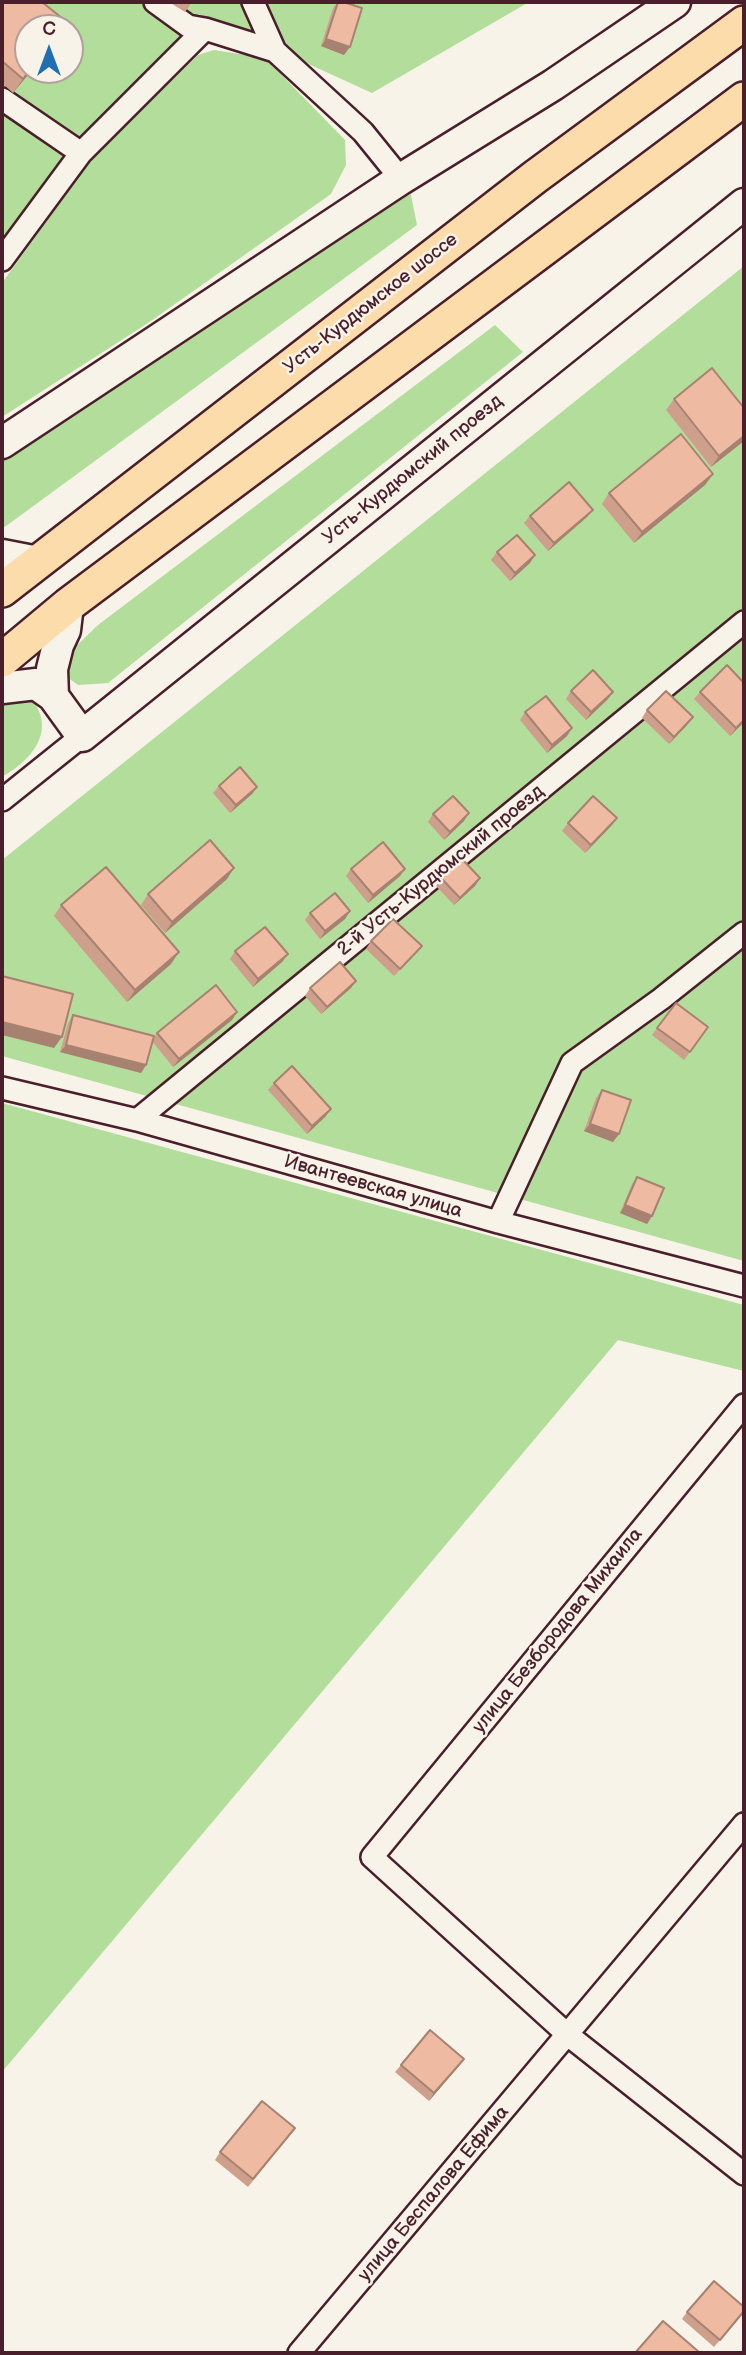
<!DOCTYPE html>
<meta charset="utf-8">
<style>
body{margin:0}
#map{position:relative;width:746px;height:2355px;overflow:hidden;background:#f7f3e8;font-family:"Balsamiq Sans",sans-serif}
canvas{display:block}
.frame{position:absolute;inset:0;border:4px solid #4a1f2b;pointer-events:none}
.north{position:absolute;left:14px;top:14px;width:70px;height:70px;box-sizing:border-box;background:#f7f3e8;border:2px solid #b29e9c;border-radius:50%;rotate:0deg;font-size:19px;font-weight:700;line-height:28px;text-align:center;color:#4a1f2b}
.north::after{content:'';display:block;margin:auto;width:24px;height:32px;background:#1f6fb2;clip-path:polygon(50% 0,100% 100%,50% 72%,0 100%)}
</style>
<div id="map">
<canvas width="746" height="2355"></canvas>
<div class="frame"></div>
<div class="north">С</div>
</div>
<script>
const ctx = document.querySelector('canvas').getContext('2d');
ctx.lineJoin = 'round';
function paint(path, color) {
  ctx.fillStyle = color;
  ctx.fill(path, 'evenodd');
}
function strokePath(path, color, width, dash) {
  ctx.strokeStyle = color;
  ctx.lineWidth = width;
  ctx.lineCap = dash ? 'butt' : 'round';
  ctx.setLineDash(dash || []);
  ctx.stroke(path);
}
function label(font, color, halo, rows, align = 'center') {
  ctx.font = font + ' "Balsamiq Sans",sans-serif';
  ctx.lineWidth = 5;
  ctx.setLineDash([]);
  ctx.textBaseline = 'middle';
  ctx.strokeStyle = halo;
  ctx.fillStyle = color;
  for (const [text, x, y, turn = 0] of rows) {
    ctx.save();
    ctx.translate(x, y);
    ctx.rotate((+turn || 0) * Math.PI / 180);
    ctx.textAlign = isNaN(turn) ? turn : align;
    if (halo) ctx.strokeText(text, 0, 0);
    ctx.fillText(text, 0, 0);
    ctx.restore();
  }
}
paint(new Path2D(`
 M2,2H529L372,93L199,14L2,249ZM28,28H70V70H28Z
 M214,50L265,58L345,140L346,165L331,194L148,323L2,417V283L91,160L198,55Z
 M406,189L411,195L417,225L2,529V458L131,374Z
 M744,266V1261L2,1056V860Z
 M495,325L523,352L108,683L78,685L67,677L64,658L98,625Z
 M2,696H29C58,728 34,759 2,777Z
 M2,1103L744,1305V1371L618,1340L2,2072Z`), '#b2dd9b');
const street = new Path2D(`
 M155,2L188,26L205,29L275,51L363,132L401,179
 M253,2L275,51
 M2,99L81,153
 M2,260L81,153L205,29
 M2,800L82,736
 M2,1088L137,1120L498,1222L744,1286
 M137,1120L744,622
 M498,1222L572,1063L661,999L744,933
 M744,1405L372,1857L568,2035L744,2174
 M299,2353L744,1824`);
const secondary = new Path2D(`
 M2,443L401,179L553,85L675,2
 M2,555L38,562
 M2,688L36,684L53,696L82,736L744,204
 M53,696L52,669L58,645L65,630L68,605`);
const primary = new Path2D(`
 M2,590L535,177L744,23
 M2,660L68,605L744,99`);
strokePath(street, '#4a1f2b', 26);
strokePath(secondary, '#4a1f2b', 35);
strokePath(primary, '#4a1f2b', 38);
strokePath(street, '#f7f3e8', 21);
strokePath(secondary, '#f7f3e8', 30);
strokePath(primary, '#fddcac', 33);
paint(new Path2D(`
 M2,2L28,70H32L13,93L2,83Z
 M169,2H192L185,12Z
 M338,2L344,55L321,46L333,8Z
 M674,399L744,408V441L711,467L666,410Z
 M713,474L705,485L634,543L602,504L609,493Z
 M593,510L587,517L548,551L524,523L530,516Z
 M497,552L530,563L510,581L491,560Z
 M744,683V722L730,736L694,699L700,692Z
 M571,691L608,699L586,720L566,699Z
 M647,710L693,717L687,725L669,744L642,718Z
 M525,712L567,736L547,753L520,720Z
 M219,786L257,787L252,794L230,813L213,793Z
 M433,814L464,821L444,840L428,822Z
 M617,818L611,826L585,853L562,831L568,823Z
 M351,869L400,876L368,903L346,876Z
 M441,878H480L475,886L454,905L436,886Z
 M227,879L165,933L141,905L148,894Z
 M61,905L171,964L127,1002L54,916Z
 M350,911L345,919L320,939L305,920L310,913Z
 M371,941L422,946L416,953L394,976L366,949Z
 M235,951L288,954L282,962L253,987L230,959Z
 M356,981L351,988L321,1014L305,996L310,988Z
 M676,1003L708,1027L684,1060L652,1035Z
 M237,1012L232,1020L173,1067L152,1041L146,1065L141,1073L60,1052L68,1023L73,1015L153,1039L157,1033Z
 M274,1083L331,1109L325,1117L307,1134L268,1090Z
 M602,1090L619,1134L613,1142L584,1131L596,1098Z
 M637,1177L652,1216L647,1224L620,1213L632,1184Z
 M464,2059L429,2101L395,2072L401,2065Z
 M295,2128L248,2187L215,2160L220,2152Z
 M687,2312H744L714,2347L682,2319Z`), '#cea08b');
paint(new Path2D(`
 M326,39L350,47L344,55L321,46Z
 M30,70H32L13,93L23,79Z
 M744,436V441L711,467L719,456Z
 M713,474L705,485L634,543L642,532Z
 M593,510L587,517L548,551L554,543Z
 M535,555L530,563L510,581L515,573Z
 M613,692L608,699L586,720L591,712Z
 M693,717L687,725L669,744L674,737Z
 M744,720V722L730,736L736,728Z
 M572,728L567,736L547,753L552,745Z
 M257,787L252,794L230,813L236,805Z
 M469,813L464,821L444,840L450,832Z
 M617,818L611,826L585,853L591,845Z
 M234,868L227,879L165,933L172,922Z
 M405,869L400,876L368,903L373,895Z
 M480,878L475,886L454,905L460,898Z
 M350,911L345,919L320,939L325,931Z
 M179,952L171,964L127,1002L135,990Z
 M288,954L282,962L253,987L258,979Z
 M356,981L351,988L321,1014L327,1007Z
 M237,1012L232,1020L173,1067L179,1059Z
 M2,1022L62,1037L54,1048L2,1035Z
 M66,1045L146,1065L141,1073L60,1052Z
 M331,1109L325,1117L307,1134L312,1126Z
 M590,1124L619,1134L613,1142L584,1131Z
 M625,1205L652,1216L647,1224L620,1213Z
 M464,2059L459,2066L429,2101L434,2093Z
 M744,2311L741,2316L714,2347L720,2340Z`), '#a78271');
const building = new Path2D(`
 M2,2H42L68,23L64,28H28V70H30L23,79L2,61Z
 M338,2H343L362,8L350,47L326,39Z
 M712,368L744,408V436L719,456L674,399Z
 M681,434L713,474L642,532L609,493Z
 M569,482L593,510L554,543L530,516Z
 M517,535L535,555L515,573L497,552Z
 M727,665L744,683V720L736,728L700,692Z
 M593,670L613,692L591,712L571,691Z
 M666,691L693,717L674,737L647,710Z
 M546,696L572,728L552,745L525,712Z
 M240,767L257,787L236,805L219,786Z
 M453,796L469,813L450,832L433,814Z
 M593,796L617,818L591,845L568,823Z
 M210,840L234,868L172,922L148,894Z
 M383,842L405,869L373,895L351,869Z
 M462,859L480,878L460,898L441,878Z
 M106,867L179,952L135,990L61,905Z
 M335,893L350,911L325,931L310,913Z
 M393,919L422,946L400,969L371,941Z
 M265,927L288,954L258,979L235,951Z
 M340,962L356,981L327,1007L310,988Z
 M2,976L73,994L62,1037L2,1022Z
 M216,985L237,1012L179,1059L157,1033Z
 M676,1003L708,1027L690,1052L657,1028Z
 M73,1015L154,1036L146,1065L66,1045Z
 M292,1066L331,1109L312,1126L274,1083Z
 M602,1090L631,1100L619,1134L590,1124Z
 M637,1177L664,1188L652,1216L625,1205Z
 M430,2030L464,2059L434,2093L401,2065Z
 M262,2101L295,2128L253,2179L220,2152Z
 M714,2281L744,2307V2311L720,2340L687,2312Z
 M663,2321L699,2352V2353H635Z`);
paint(building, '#efbaa2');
strokePath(building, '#a78271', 2);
label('19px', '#4a1f2b', '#f7f3e8', [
 ["Усть-Курдюмское шоссе",371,304,-38],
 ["Усть-Курдюмский проезд",413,470,-39],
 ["2-й Усть-Курдюмский проезд",441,871,-39],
 ["Ивантеевская улица",373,1187,16],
 ["улица Безбородова Михаила",558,1631,-51],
 ["улица Беспалова Ефима",434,2194,-50]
]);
</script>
